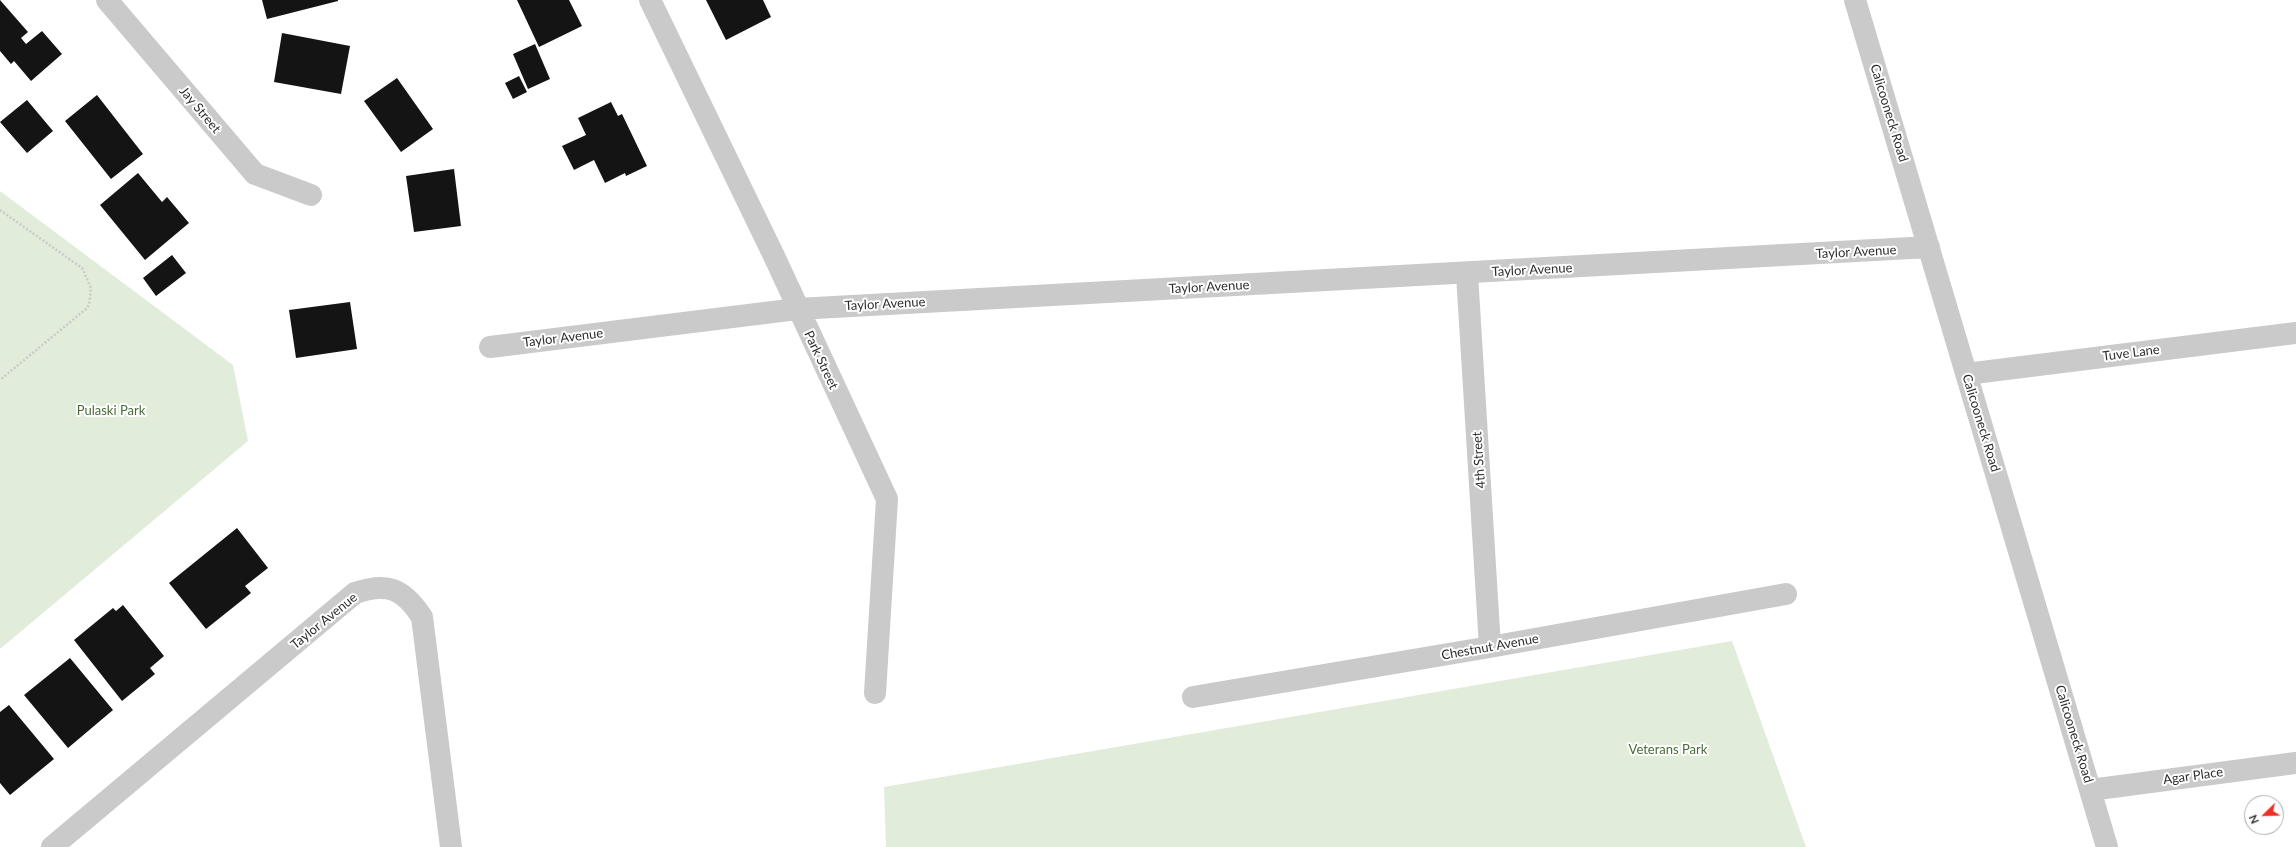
<!DOCTYPE html>
<style>
body{margin:0}
#map{position:relative;width:2296px;height:847px;overflow:hidden;background:#fff;font-family:Lato,sans-serif}
canvas{display:block}
.north{position:absolute;left:2244px;top:795px;width:40px;height:40px;box-sizing:border-box;background:#fff;border:1px solid #ababab;border-radius:50%;rotate:247deg;font-size:11px;font-weight:700;line-height:16px;text-align:center;color:#2d2d2d}
.north::after{content:'';display:block;margin:auto;width:14px;height:18px;background:#ed2f26;clip-path:polygon(50% 0,100% 100%,50% 72%,0 100%)}
</style>
<div id="map">
<canvas width="2296" height="847"></canvas>
<div class="north">N</div>
</div>
<script>
const ctx = document.querySelector('canvas').getContext('2d');
ctx.lineJoin = 'round';
function paint(path, color) {
  ctx.fillStyle = color;
  ctx.fill(path, 'evenodd');
}
function strokePath(path, color, width, dash) {
  ctx.strokeStyle = color;
  ctx.lineWidth = width;
  ctx.lineCap = dash ? 'butt' : 'round';
  ctx.setLineDash(dash || []);
  ctx.stroke(path);
}
function label(font, color, halo, rows, align = 'center') {
  ctx.font = font + ' Lato,sans-serif';
  ctx.lineWidth = 4;
  ctx.setLineDash([]);
  ctx.textBaseline = 'middle';
  ctx.strokeStyle = halo;
  ctx.fillStyle = color;
  for (const [text, x, y, turn = 0] of rows) {
    ctx.save();
    ctx.translate(x, y);
    ctx.rotate((+turn || 0) * Math.PI / 180);
    ctx.textAlign = isNaN(turn) ? turn : align;
    if (halo) ctx.strokeText(text, 0, 0);
    ctx.fillText(text, 0, 0);
    ctx.restore();
  }
}
paint(new Path2D(`
 M0,191L233,365L248,441L0,649Z
 M1732,641L1806,847H886L884,787Z`), '#e1ecda');
paint(new Path2D(`
 M0,0L28,32L21,38L26,44L42,31L62,54L31,81L14,61L11,64L0,51Z
 M262,0H338V1L267,19Z
 M517,0H569L582,26L539,47Z
 M706,0H763L771,17L726,40Z
 M282,33L350,46L341,94L274,82Z
 M535,44L550,79L528,89L513,54Z
 M519,76L527,92L513,99L505,83Z
 M397,78L433,129L401,152L364,101Z
 M97,95L143,154L111,179L65,121Z
 M27,100L53,131L27,153L0,122Z
 M611,102L618,116L622,114L647,166L626,176L625,173L605,183L594,160L574,170L562,146L586,135L578,118Z
 M454,169L461,226L414,232L406,176Z
 M138,173L162,202L167,197L189,223L145,260L100,205Z
 M172,255L186,273L156,296L143,278Z
 M350,302L357,349L296,358L289,310Z
 M237,528L268,568L245,586L251,593L206,629L169,583Z
 M123,605L164,656L150,668L155,674L122,701L74,640L113,608L116,611Z
 M70,658L113,710L68,748L24,695Z
 M9,705L54,759L10,795L0,783V712Z`), '#141414');
strokePath(new Path2D(`
 M0,210L82,268L91,288L89,305L86,309L0,380`), '#cacaca', 2.5, [2, 2]);
strokePath(new Path2D(`
 M107,0L255,174L311,195
 M650,0L774,256L887,499L875,693
 M1855,0L2107,847
 M1467,274L1490,647
 M490,347L797,309L1929,247
 M1966,374L2296,333
 M1193,697L1490,647L1786,594
 M2090,790L2296,763
 M52,847L355,593C387,582 403,588 422,617L451,847`), '#cacaca', 22);
label('13px', '#2d2d2d', '#fff', [
 ["Jay Street",200,110,50],
 ["Calicooneck Road",1889,113,73],
 ["Taylor Avenue",1856,252,-3],
 ["Taylor Avenue",1532,270,-3],
 ["Taylor Avenue",1209,287,-3],
 ["Taylor Avenue",885,304,-3],
 ["Taylor Avenue",563,338,-7],
 ["Tuve Lane",2131,353,-7],
 ["Park Street",821,360,65],
 ["Calicooneck Road",1981,423,73],
 ["4th Street",1479,460,-94],
 ["Taylor Avenue",324,621,-39],
 ["Chestnut Avenue",1490,647,-10],
 ["Calicooneck Road",2074,734,73],
 ["Agar Place",2193,776,-8]
]);
label('13px', '#4a6b39', '#fff', [
 ["Pulaski Park",111,411],
 ["Veterans Park",1668,750]
]);
</script>
